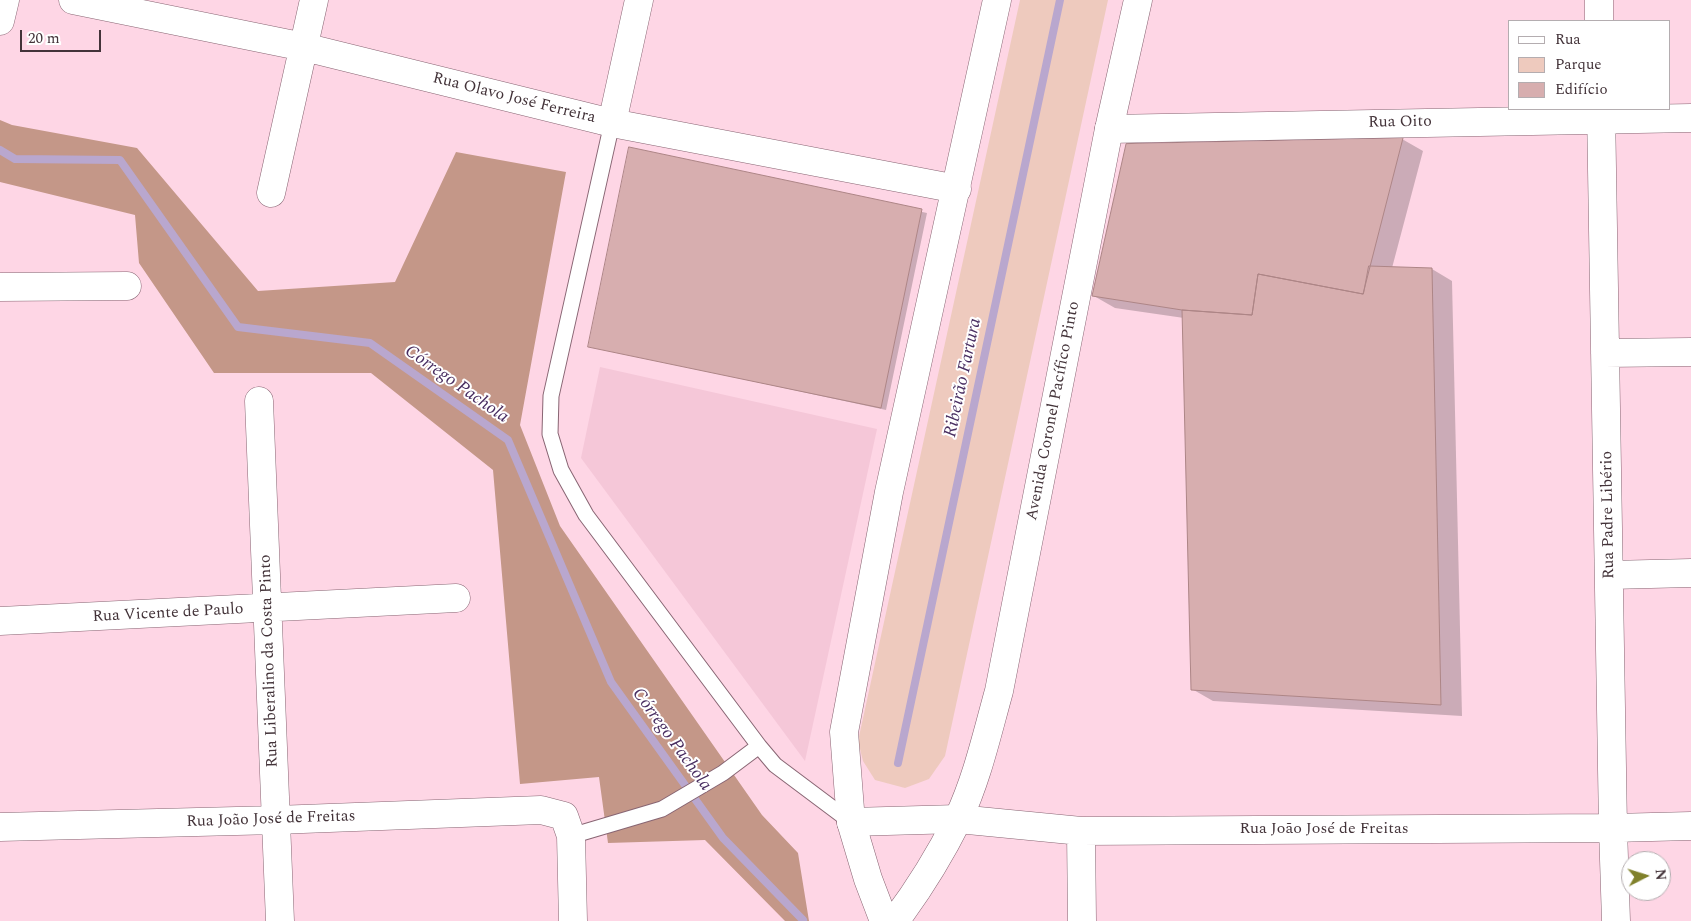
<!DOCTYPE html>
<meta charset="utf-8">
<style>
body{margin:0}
#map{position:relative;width:1691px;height:921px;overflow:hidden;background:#fed6e5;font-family:Spectral,serif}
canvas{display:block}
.legend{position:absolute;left:1508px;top:20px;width:162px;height:90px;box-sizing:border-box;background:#fff;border:1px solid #b4adb0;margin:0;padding:6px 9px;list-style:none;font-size:15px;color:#433339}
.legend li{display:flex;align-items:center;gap:10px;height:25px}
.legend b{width:25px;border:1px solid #b4adb0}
.north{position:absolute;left:1621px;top:851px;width:50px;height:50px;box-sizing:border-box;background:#fff;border:1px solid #b4adb0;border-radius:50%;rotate:85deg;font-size:14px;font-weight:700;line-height:20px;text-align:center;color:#433339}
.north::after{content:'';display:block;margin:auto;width:18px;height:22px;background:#80812b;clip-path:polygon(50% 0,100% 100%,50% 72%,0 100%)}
.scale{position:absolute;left:20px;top:30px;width:81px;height:22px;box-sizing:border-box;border:2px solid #433339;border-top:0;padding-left:6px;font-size:15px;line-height:18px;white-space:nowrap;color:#433339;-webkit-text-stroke:4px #fff;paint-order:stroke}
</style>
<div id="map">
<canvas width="1691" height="921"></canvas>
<ul class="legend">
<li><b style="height:6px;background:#fff"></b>Rua</li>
<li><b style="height:14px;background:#eecabe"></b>Parque</li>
<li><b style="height:14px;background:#d7aeaf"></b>Edifício</li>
</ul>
<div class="north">N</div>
<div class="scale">20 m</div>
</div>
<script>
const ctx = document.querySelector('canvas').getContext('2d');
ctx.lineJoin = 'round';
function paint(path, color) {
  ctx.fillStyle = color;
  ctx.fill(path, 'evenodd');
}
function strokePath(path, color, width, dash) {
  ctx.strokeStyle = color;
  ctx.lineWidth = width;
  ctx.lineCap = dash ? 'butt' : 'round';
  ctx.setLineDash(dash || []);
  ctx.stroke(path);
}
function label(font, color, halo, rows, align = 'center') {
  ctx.font = font + ' Spectral,serif';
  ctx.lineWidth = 4;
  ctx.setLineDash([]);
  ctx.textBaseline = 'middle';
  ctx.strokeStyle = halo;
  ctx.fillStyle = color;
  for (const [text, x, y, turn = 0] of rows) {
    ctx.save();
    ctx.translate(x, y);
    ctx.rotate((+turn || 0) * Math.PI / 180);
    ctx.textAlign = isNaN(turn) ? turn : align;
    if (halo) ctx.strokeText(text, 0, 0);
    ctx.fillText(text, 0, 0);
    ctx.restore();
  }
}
paint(new Path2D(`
 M600,367L877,429L805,761L581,458Z`), '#f5c7d8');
paint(new Path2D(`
 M1020,0H1108L945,756L929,779L905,788L875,780L863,761L858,741Z`), '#eecabe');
paint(new Path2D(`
 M0,120L12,125L137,148L258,291L395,282L456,152L566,172L520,425L560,526L762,815L798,853L809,921H785L705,840L608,843L599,777L520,784L493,470L371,373H214L139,263L135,215L0,182Z`), '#c49788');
paint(new Path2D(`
 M1402,139L1423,151L1392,268L1432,269L1452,281L1462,716L1213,701L1192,689L1184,318L1115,308L1094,296Z
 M630,149L927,213L886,410L589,346Z`), '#0003');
strokePath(new Path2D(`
 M0,150L15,159L120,160L238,327L370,343L508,440L611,682L723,838L803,920
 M898,763L1060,0`), '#b9a7ce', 8);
const building = new Path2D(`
 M1403,138L1363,294L1258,274L1252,315L1182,310L1092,296L1126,144Z
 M629,147L922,209L881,408L588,347Z
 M1369,266L1432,268L1441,705L1191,690L1182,310L1252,315L1258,274L1363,294Z`);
paint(building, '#d7aeaf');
strokePath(building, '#ad8586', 1);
const service = new Path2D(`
 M612,123L551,396L550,434L561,470L586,515L759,746
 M571,836L662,809L723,773L759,746L775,765L851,822`);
const minor = new Path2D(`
 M73,0L304,47L612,123L957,189
 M1599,0V21
 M0,21L5,0
 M1601,109L1613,828L1616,921
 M612,123L639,0
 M1109,129L1691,118
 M271,193L314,0
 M0,287L127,286
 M1605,353L1691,352
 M259,401L280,921
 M1610,575L1691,573
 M0,621L456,598
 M851,822L958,819L1081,831L1613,828L1691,826
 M0,827L276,820L541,810L564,816L571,836L573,921
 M1081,831L1082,921`);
const tertiary = new Path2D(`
 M884,921L868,879L851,822L844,732L889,492L997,0
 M895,921C919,889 940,855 958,819C977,779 987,734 999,691L1109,129L1138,0`);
strokePath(service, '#886573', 17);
strokePath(minor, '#886573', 29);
strokePath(tertiary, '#886573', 29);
strokePath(service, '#fff', 15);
strokePath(minor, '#fff', 28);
strokePath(tertiary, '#fff', 28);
label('16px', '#433339', '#fff', [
 ["Rua Olavo José Ferreira",514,99,14],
 ["Rua Oito",1400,123,-1],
 ["Avenida Coronel Pacífico Pinto",1054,411,-79],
 ["Rua Padre Libério",1609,515,-91],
 ["Rua Vicente de Paulo",168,614,-3],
 ["Rua Liberalino da Costa Pinto",270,661,-92],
 ["Rua João José de Freitas",271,820,-2],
 ["Rua João José de Freitas",1324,830]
]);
label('italic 18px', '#482d60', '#fff', [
 ["Ribeirão Fartura",964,378,-78],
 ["Córrego Pachola",456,385,35],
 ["Córrego Pachola",671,740,54]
]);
</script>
